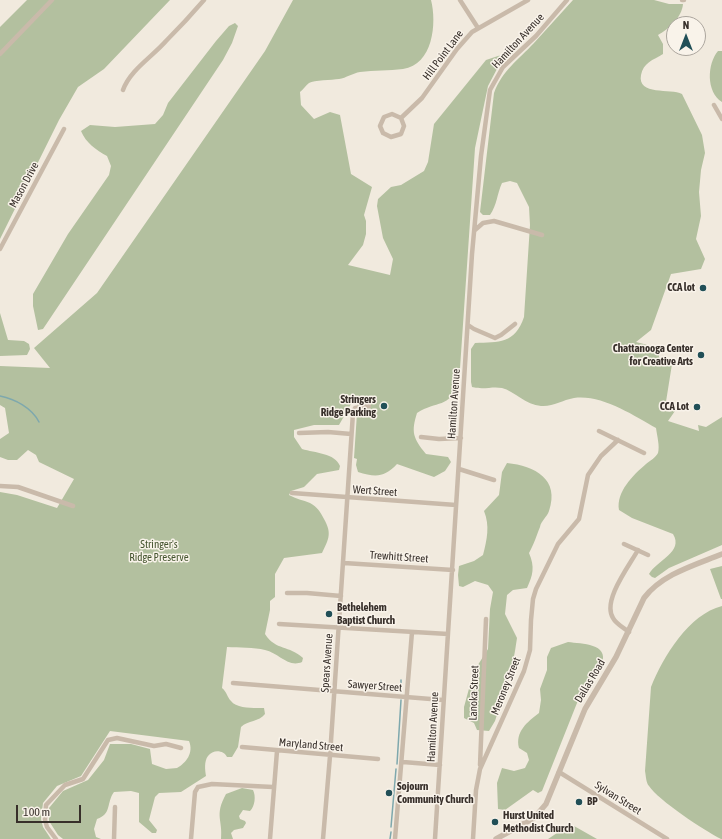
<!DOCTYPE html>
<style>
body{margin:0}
#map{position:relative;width:722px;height:839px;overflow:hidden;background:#f1eade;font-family:"Asap Condensed",sans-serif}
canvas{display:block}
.north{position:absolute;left:666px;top:16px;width:40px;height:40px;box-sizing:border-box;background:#f9f3ea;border:1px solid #aba59d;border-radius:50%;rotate:0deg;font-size:11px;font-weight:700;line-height:16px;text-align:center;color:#372f2a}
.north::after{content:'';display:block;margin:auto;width:14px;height:18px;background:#214f57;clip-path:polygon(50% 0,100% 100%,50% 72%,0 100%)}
.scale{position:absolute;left:16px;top:805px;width:65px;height:18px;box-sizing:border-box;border:2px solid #372f2a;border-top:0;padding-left:5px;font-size:12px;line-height:14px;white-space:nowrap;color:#372f2a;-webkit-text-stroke:3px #f9f3ea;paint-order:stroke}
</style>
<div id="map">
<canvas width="722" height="839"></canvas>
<div class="north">N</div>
<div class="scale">100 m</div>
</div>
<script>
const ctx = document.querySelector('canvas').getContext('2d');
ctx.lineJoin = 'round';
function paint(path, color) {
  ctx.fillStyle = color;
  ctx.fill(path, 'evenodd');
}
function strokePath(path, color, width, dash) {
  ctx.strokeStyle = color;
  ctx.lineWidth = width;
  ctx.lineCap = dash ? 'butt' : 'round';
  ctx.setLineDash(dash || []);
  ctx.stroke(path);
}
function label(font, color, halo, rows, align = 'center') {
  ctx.font = font + ' "Asap Condensed",sans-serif';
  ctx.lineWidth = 3;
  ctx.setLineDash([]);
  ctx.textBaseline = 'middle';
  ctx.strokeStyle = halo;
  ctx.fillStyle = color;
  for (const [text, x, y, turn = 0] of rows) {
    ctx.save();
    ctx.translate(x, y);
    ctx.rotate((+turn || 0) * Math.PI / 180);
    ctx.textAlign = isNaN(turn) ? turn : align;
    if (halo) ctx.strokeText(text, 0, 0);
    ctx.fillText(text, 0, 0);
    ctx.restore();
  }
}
paint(new Path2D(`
 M27,0H170L104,69L78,87L59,120L0,239V27Z
 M293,0H431C437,23 433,65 403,69C389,71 374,70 360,72C353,73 346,78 339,79C332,80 314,80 309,83C306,85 303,90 300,92L301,105L314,119L330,112L340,115L351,174L372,187L364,215L366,221V234L363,245L348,265L390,275L393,259L383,238L377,206L378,199L391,187L401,185L424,171L428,162L434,124L486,60L516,50L498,67L488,86L475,148L459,383C449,409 437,400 417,413C411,432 413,438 426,454L448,457L451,462L445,471L434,477L397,464C384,478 375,477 358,472L356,465L357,459L354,458L358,398L351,404L339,425H314L294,430V437L302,449C315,453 335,453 340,466L339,470L317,474L304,487L291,491L289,495C296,499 303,500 310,503C317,507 320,511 324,519C332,533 329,539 322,553L284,558L275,574V597L270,601V610L265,634C276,651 289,645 303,658L302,662C288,668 279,653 265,650C254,647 239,648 227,647L222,688C227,692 227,697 231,701C237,709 255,708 264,708L265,714C259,722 248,720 241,727L238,747L232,757H227C224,750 213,749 208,756C204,761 205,770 206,776L181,792L159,793L155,797L149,820L157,830L156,833H152L139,822V793L131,791L114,792C106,803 112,814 97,819L94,829L96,837L101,839H63L58,835L49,821V808L63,791L88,780L104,760L110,744H131L150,749L152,764L166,769L177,768C186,763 194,753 189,741L110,731L81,776L57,786L43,803L41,819L43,827L51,839H0V492L17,495L57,508L74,479L39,462L36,455L28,450L17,460H8L0,457V439L9,433L5,408L0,405V366L50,368L34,348L97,293L265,51Z
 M573,0H654L669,4H683C682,17 669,29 658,35L663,44V54C653,60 643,63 641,75C637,96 671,88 682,94L702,135L705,153L701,170L699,192L701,216L696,239L705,259L701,269L671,274L651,330L636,342L659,348L658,351L660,362L672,364L665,408L675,411L668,421L699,431L698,425L706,427L722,417V545L669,568L655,578L652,577L649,574C657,560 684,552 673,534L632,518L619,510C616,492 633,475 646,464C650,461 656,457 658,453C660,446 657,436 656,428C633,415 601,394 574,398C562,400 553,407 541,406C526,405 514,391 502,388C492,386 484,390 472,387L471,382V349L475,343C499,342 515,344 524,317L530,225L529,207L517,183L510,181L502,183C497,194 497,205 490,215H483L480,212L494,93C502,71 518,60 534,43C547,29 560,14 573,0Z
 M235,23L238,26L232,43L223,60L43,329L38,330L33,306V294L68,234L109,175L111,166L107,156C96,150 86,143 81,131L90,125L115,127L155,124L163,115L168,103L216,41L229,26Z
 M718,51H722V102C706,92 707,64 718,51Z
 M0,313L8,340L24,341L29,344L30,349L27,355L0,356Z
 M507,463C535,466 560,479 549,511C547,517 541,521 540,527C536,537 534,544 529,553C535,567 533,575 527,588L513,590L507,595L505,614L517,638L515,651L511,672L495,721L489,731L477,730L474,723L464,718V707L470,685L476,668L488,649L490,609L493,592L488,585L475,581L463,587L459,586L458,575L459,566L474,561L483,555C487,539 490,526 484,511L499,495L502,472Z
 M722,566V599H721L710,569Z
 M722,606V839H721C705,831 658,800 649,786C646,783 646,776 645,771L651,687C663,657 689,614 722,606Z
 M568,642C582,644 609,643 602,664L584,690L577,703L542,791L538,793L533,790L505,810L498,809L497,783L502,768L514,771L525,768L529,760L527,753L519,748C515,732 527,722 539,713L541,700L540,689L547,670V657L551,648Z
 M242,788L253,790C256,796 255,806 250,811L243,810L239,816L240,819L245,821L246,823L243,828L234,830L231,833L233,839H221C223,819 214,816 226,794Z
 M574,826L597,839H548L566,827Z`), '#b3c09f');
strokePath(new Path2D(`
 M0,396C15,399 32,408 39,422
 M401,680V692
 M397,764L401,700
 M391,827L396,769
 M390,839L391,832`), '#7ea8ad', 1.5);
strokePath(new Path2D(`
 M460,0L478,28
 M682,0H684
 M0,54L52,0
 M123,90C130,70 152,57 166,41C179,28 192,14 204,0
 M714,105L722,119
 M401,118L392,114L384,117L380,126L383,133L391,137L401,134L404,126L401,118L422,98L457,49L472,32L528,0
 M475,230L483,223L494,221L542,235
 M0,249L64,129
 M468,325L474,329L495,338L501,335L515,324
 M599,431L644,453
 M299,433L328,432L351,434
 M421,437L439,439L461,438
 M459,469L494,480
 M0,486L18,487L73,506
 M292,493L456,505
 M624,544L648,555
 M344,563L453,570
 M287,593H307L341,596
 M279,624L448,634
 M629,632C624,628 616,624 613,618C602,601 629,566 638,550
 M233,683L443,700
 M242,747L378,759
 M403,762L440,765
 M480,765L486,619
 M559,772L667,839
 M56,839L47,827L45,820L46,805L65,785L83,779L108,740L117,738L154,746L166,744L181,748
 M114,839L115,807
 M191,839L195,792L198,787L212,784L273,787
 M270,839L277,751
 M323,839L330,756L353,413L355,408L369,406
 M395,839L412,632
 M435,839L472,254L481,156L490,90L503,67L536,36L567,0
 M473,839L476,790L480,769L524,671L530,650L531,620L533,599L536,589L558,544L579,519L588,475L601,456L618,440`), '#c9baaa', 4.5);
strokePath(new Path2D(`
 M496,839L534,818L546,804L585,709L616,657L644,598C662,574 695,565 722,554`), '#c9baaa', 5.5);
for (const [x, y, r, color] of [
 [703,288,4,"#214f57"],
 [701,355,4,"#214f57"],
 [384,406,4,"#214f57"],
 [697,407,4,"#214f57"],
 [329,614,4,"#214f57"],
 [389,793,4,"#214f57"],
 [579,802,4,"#214f57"],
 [495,822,4,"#214f57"]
]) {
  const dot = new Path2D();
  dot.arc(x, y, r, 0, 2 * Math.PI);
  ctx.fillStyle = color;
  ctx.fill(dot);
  strokePath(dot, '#f9f3ea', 1.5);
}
label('11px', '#372f2a', '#f9f3ea', [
 ["Hamilton Avenue",518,41,-47],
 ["Hill Point Lane",443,55,-53],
 ["Mason Drive",24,185,-62],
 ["Hamilton Avenue",454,404,-86],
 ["Wert Street",375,491,4],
 ["Trewhitt Street",399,557,4],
 ["Spears Avenue",327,663,-86],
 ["Dallas Road",590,681,-59],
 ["Sawyer Street",375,686,4],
 ["Meroney Street",506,686,-68],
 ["Lanoka Street",474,693,-88],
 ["Hamilton Avenue",433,727,-87],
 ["Maryland Street",311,745,5],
 ["Sylvan Street",618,798,32]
]);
label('bold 11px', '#372f2a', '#f9f3ea', [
 ["CCA lot",695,288],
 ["Chattanooga Center",693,349],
 ["for Creative Arts",693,362],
 ["Stringers",376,400],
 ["Ridge Parking",376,413],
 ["CCA Lot",689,407],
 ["Bethelehem",337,608,"left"],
 ["Baptist Church",337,621,"left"],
 ["Sojourn",397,787,"left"],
 ["Community Church",397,800,"left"],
 ["BP",587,802,"left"],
 ["Hurst United",503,816,"left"],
 ["Methodist Church",503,829,"left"]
], 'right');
label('11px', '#44542e', '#f9f3ea', [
 ["Stringer's",159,545],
 ["Ridge Preserve",159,558]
]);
</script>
